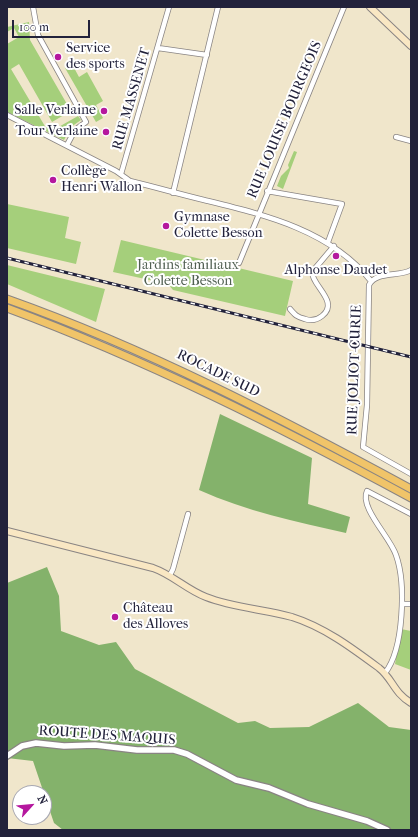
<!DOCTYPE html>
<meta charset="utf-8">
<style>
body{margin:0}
#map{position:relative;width:418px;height:837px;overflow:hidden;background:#f0e6cb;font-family:"IM FELL French Canon",serif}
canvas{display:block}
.frame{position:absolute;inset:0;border:8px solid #22223b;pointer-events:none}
.north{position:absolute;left:12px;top:785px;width:40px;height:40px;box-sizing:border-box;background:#fff;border:1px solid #a7a7b1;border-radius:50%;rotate:63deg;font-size:11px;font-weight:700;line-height:16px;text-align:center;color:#22223b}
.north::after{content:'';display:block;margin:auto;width:14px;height:18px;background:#b5179e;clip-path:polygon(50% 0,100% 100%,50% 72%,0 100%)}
.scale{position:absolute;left:12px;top:20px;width:78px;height:18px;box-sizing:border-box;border:2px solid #22223b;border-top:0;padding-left:5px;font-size:12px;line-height:14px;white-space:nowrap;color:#22223b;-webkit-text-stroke:3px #fff;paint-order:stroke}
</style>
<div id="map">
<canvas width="418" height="837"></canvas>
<div class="frame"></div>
<div class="north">N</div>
<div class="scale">100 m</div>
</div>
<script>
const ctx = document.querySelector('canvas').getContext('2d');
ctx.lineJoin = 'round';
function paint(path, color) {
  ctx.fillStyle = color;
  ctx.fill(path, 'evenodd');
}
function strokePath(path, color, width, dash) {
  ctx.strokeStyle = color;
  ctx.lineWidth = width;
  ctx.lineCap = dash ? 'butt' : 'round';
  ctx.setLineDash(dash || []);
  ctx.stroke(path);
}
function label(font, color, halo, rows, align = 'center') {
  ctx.font = font + ' "IM FELL French Canon",serif';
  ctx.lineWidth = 4;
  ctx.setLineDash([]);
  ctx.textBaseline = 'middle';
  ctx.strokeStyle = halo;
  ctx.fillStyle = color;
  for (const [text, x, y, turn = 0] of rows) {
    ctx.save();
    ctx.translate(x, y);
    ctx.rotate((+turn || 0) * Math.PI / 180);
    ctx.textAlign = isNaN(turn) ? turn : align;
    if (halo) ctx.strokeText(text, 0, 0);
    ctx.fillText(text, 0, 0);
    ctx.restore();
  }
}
paint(new Path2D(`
 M29,22L30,40L71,111L52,122L19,64L11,69L46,128L51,123L55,129L78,116L81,120L71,127L64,140L7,112V44L19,37L14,28L7,32V27Z
 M72,64L79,77L87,72L103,101L96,105L103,118L96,122L65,68Z
 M294,151L297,152L283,189L277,186L281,176L289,168L288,165Z
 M7,204L69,217L65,238L81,242L76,264L7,248Z
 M121,240L293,281L285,316L173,290L168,284L113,272Z
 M7,265L105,289L96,322L7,284Z
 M401,629L411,631V670L395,664Z`), '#a5cf7b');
paint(new Path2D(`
 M220,414L312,458L308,504L350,517L346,533C296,522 246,511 199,490Z
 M47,567L59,596L61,631L99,645L116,642L135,669L238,723L255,721L270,728L309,727L358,703L389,727L411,730V830H63L54,823L33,761L7,758V583Z`), '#84b26b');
const minor = new Path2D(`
 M33,7L38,35L86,122L75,130L67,145
 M158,48L207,55
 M7,115L116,171L130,181C155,187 179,194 204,200C265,215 330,230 371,281
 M396,137L411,141
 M121,174L169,7
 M267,191L342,204L328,242
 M173,193L218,7
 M239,263L344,7
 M411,270C399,277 376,271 369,285L367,405L363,447L411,474
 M290,309C295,315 297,317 305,319C311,321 317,320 322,316C340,302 312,286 312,272L334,246
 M170,575L173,569L188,514
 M402,604H411
 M385,673C404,649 406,583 396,555C390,537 359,507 367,491L411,514`);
const tertiary = new Path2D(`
 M7,756L22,746L36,743L64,746L95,745L137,750H174L187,754L236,780L269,788L308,804L367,821L387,830`);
const secondary = new Path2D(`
 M370,7L411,46
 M7,531L153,568C173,575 187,590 206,597C234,608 264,609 292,617C324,627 352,648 379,668C393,679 393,692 411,703`);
const trunk = new Path2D(`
 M7,299C148,349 280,418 411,489
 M7,308C147,360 280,427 411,498`);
strokePath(minor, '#898483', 6);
strokePath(tertiary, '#898483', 8);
strokePath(secondary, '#898483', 8);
strokePath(trunk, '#898483', 9);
strokePath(minor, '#fff', 4.5);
strokePath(tertiary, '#fff', 5.5);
strokePath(secondary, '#f9e7c3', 6);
strokePath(trunk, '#f0c469', 7);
const rail = new Path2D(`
 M7,258L411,357`);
strokePath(rail, '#22223b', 3);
strokePath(rail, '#fff', 1.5, [4.5]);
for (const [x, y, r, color] of [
 [58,57,4,"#b5179e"],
 [104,111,4,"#b5179e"],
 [106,132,4,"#b5179e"],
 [53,180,4,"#b5179e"],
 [166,226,4,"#b5179e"],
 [336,256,4,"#b5179e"],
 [115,617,4,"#b5179e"]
]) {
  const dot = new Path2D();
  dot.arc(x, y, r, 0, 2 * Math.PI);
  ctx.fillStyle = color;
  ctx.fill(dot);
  strokePath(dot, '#fff', 1.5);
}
label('14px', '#22223b', '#fff', [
 ["Service",66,49],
 ["des sports",66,65],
 ["Salle Verlaine",96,111,"right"],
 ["Tour Verlaine",98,132,"right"],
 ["Collège",61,172],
 ["Henri Wallon",61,188],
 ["Gymnase",174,218],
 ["Colette Besson",174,234],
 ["Alphonse Daudet",336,271,"center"],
 ["Château",123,609],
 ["des Alloves",123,625]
], 'left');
label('14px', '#22223b', '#fff', [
 ["RUE MASSENET",132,99,-74],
 ["RUE LOUISE BOURGEOIS",285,120,-67],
 ["RUE JOLIOT-CURIE",355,370,-88],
 ["ROCADE SUD",218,374,26],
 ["ROUTE DES MAQUIS",107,736,4]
]);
label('14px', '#505f51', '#fff', [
 ["Jardins familiaux",188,266],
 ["Colette Besson",188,282]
]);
</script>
